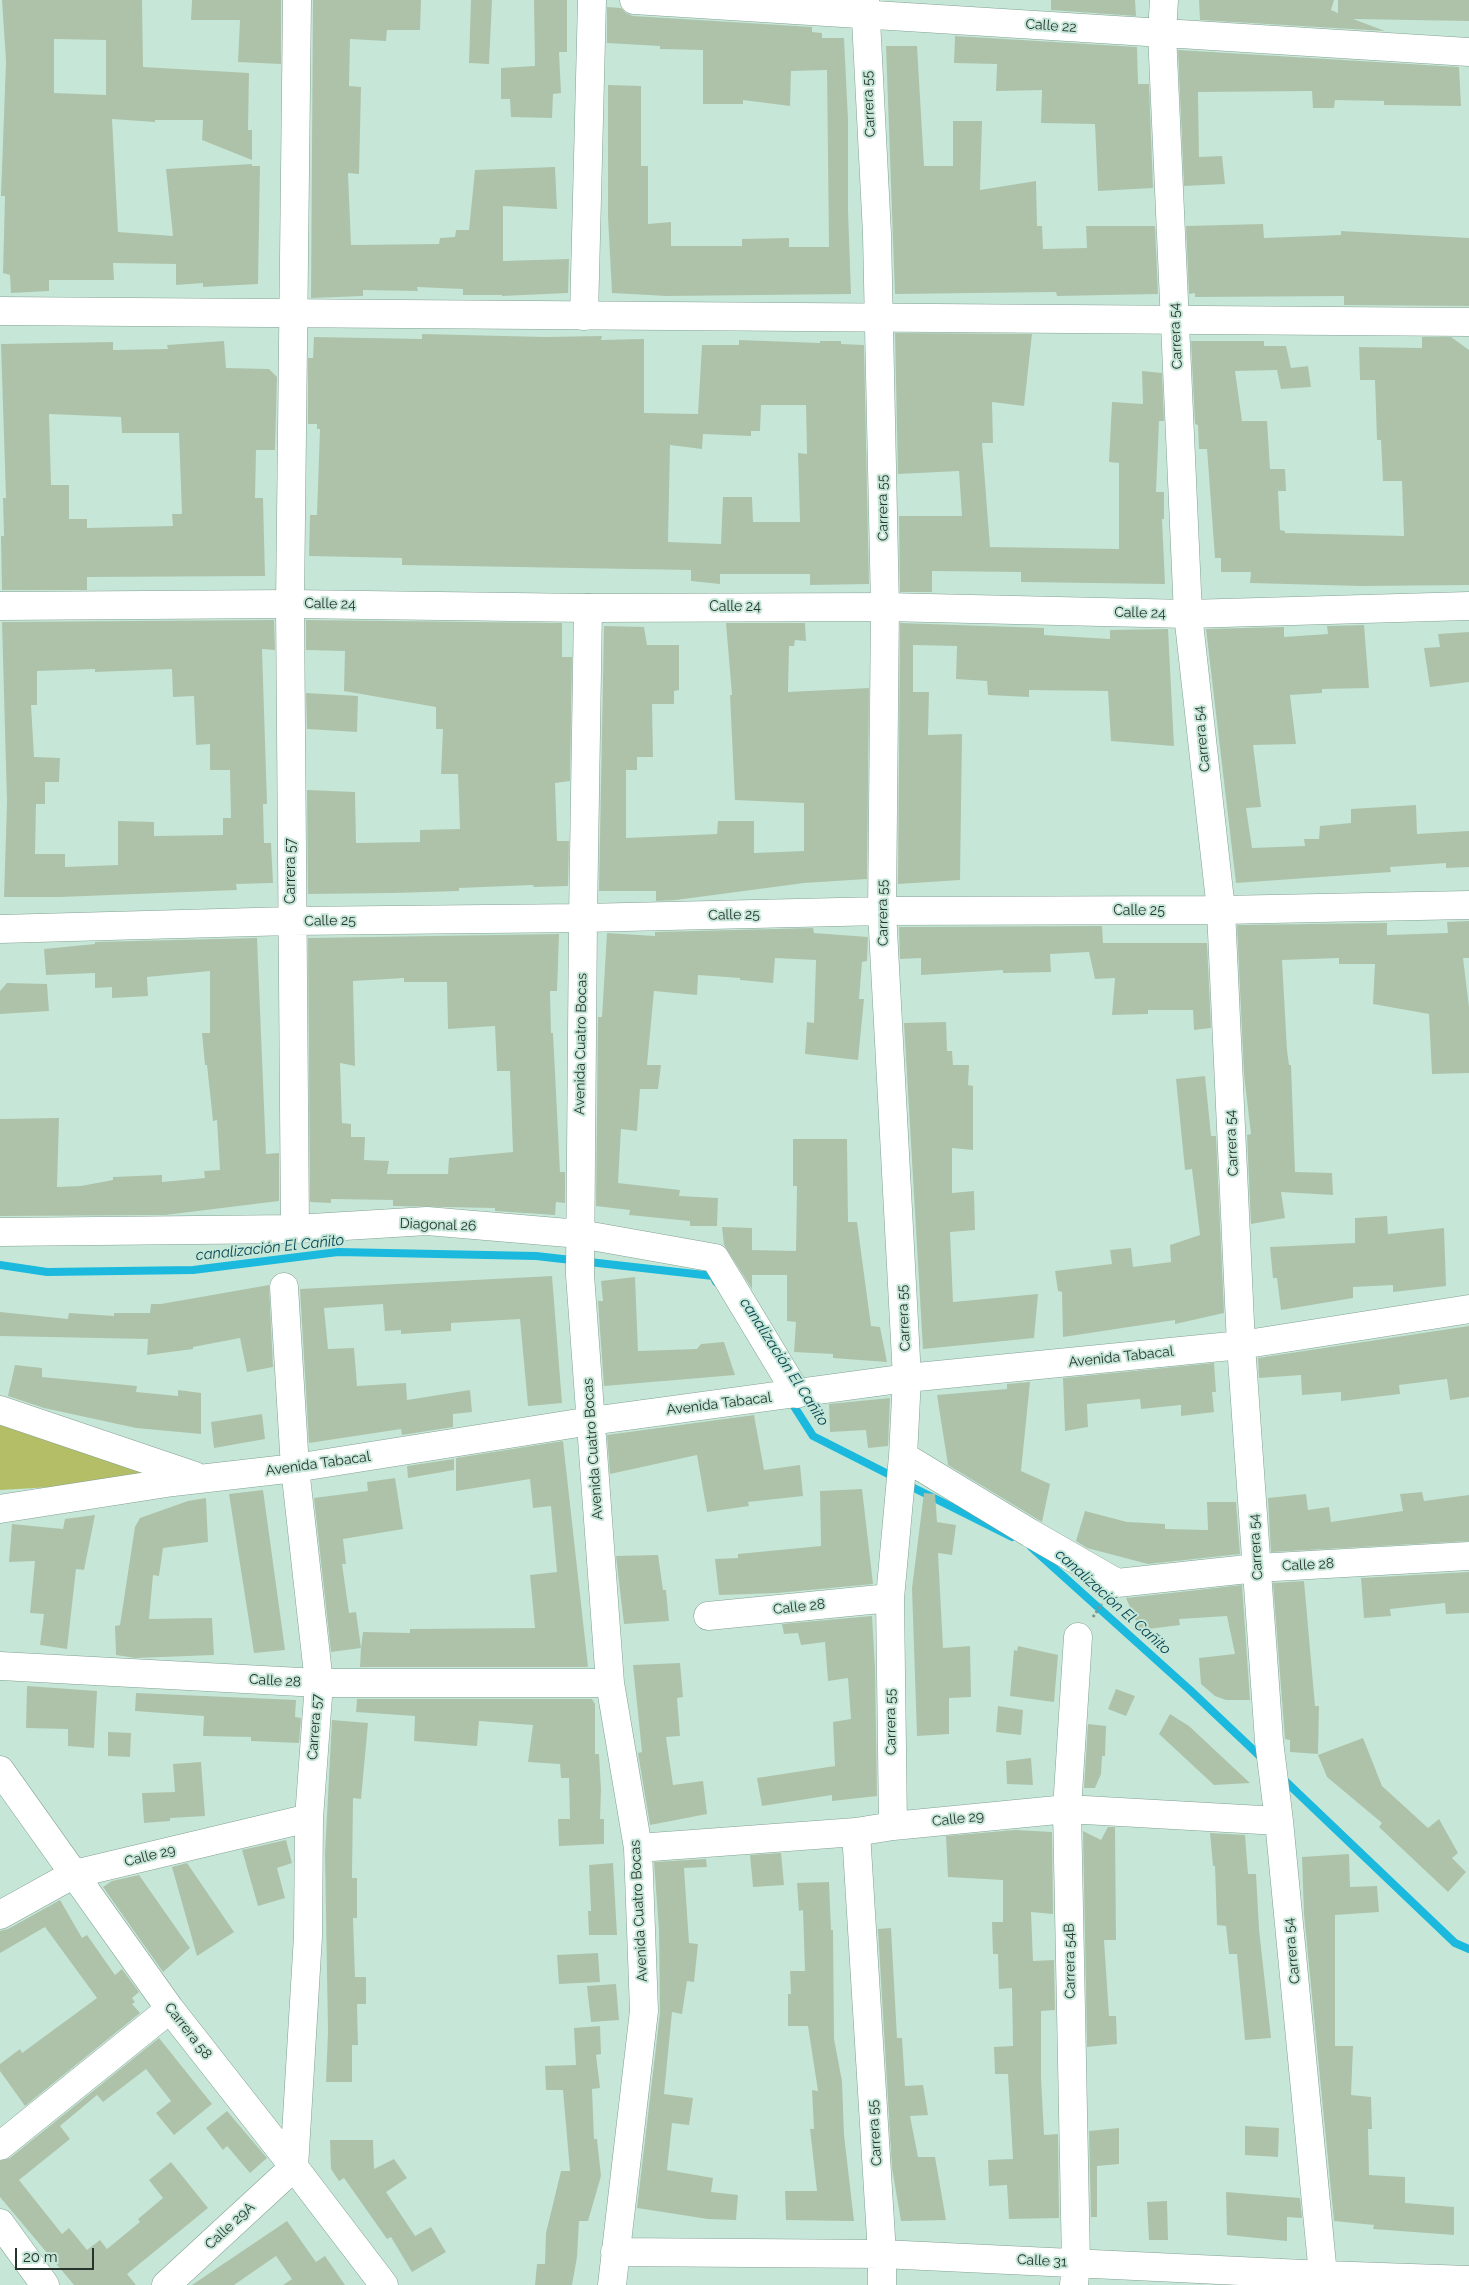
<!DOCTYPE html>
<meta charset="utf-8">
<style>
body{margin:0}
#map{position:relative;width:1469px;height:2285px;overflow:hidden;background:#c6e7d8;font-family:Raleway,sans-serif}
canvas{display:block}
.scale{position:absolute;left:15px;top:2248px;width:79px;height:22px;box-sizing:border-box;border:2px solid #27342e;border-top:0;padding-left:6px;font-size:15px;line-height:18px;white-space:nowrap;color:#27342e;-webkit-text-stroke:4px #c6e7d8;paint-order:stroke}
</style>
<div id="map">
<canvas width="1469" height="2285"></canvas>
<div class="scale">20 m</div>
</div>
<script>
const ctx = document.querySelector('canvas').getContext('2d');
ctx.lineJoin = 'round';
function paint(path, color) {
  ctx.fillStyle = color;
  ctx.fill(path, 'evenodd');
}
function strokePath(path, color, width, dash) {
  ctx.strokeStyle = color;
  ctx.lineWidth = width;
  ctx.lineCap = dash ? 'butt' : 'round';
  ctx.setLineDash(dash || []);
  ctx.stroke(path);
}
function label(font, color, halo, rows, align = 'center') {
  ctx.font = font + ' Raleway,sans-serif';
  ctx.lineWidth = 4;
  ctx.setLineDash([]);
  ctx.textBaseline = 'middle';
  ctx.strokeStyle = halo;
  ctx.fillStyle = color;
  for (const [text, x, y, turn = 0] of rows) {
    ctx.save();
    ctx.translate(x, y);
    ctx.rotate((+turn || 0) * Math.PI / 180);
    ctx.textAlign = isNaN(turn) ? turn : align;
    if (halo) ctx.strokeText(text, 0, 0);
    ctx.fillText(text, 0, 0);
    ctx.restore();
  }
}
paint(new Path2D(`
 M0,1420L172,1480L0,1490Z`), '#b3be67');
strokePath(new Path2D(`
 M0,1265L47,1272L193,1270L338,1252L536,1256L713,1276L716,1282
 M790,1400L813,1436L896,1478
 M906,1484L1012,1537
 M1031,1547L1191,1691L1264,1760
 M1281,1777L1455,1943L1469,1949`), '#1ab9dd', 8);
paint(new Path2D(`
 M2,0H142L143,67L249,73L248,130H252V160L202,140L203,120H155V122L112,119L118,232L173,236L166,169L252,164V166H260L258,284L203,287V283L176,285V264L113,263L114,280H49V291L11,293L10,275L3,273L5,196H1L6,61ZM54,39L106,40V95L54,93Z
 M192,0H281V64L238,62L240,20H191Z
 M313,0H421L420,30H387L386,41L350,39L349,86L361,87L359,174L348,173L351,245L439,244L440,238L455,237L456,230H469L475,170L555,167L557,209L503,206V261L569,259L568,293L502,296V295H463V289L417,287L418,291L363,290V296L311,298Z
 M471,0H492L489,64L469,63Z
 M534,0H567V52H559L561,93L553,94L552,118L511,117L510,99H501V68L535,66Z
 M1051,0H1135L1136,16L1051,10Z
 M1199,0H1334L1331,10L1338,13V0H1469V21L1353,19L1385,31L1200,20Z
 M607,7L621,8L626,13L633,16L812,27V32L822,33V38H844L848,120V210L851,294L667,296L612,293L608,217V85L641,86V166H648V224L671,222V246H742V239L789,238V247H829L827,70L791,71L790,106L743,100V104H703V50L660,49V46L607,43Z
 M955,36L1137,47L1138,84H1149L1153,188L1098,191L1095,124L1041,123L1042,90L996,91L997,64L954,63Z
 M886,46H917L924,166H953V121H982L980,190L1036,181L1037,226H1042L1043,249L1087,248L1086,226H1155L1158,294L1057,296L1056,292L895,294Z
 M1178,50L1459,67L1461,106L1384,105V101L1335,100L1334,108H1313L1312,91L1198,92L1199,157L1222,156L1225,184L1184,186Z
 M1263,224L1264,238L1341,235V231L1469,238V306L1344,305V296L1195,297V293L1189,294L1186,226Z
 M895,333L1032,334L1024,406L992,402L993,443H982L990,547L1119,549V463L1109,462L1112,402L1143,404L1142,371L1162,373L1164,421H1159L1156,492H1164V519H1162L1165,584L1021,582V572L932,571V592H900L899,516H962L959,471L898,474Z
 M422,334L546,337L602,336L601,340L644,339V413L698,414L702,345H739V340L820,343V341H841V344L864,345L869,584L810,585V574H720V584L691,581V570L402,565V558L309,556L310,515H317L320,429H317V424H308V358H313L314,337L422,339ZM761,405H806L807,454L798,453L800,522H753L752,497H723L721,544L668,542L670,445L702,449L703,434L751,436V431H760Z
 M1422,337H1451L1469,350V585L1361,586L1250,583L1251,572H1221V558H1215L1207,449H1199L1198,425L1195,424L1191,341H1264V346H1286L1291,368L1308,366L1311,387L1281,389L1277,370L1235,371L1242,421H1267L1270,469H1285L1286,491H1278L1280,530L1285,531V533L1404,536L1402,481H1383L1381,440H1377L1375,380H1360L1359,347L1422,348Z
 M224,341L226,368L269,369L277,377L275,450H256L255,498H263L265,576L87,577V590H2L1,536H4L3,498H6L1,344L113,342V350L168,349L167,345ZM49,414L121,417L122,433H179L182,514H172L173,526L87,528V519H69V485H51Z
 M274,620L275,650L262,649L267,804H263L264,843H271L273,883L236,884L237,890L60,897H4L7,802L2,622ZM95,669V672L172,669L173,697L194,696L196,745L210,744V770H230L231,818H223V835L154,836V822L118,821V865L65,867V854H35L36,804H45V782H59L60,758L34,757L31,705H37V671Z
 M306,620L562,623V657H572L570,781L555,783L557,841H569L568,886L534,887L533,885L459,888V891L393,893L308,894L307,790L355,792L356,843L420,842V830L460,829L458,774H441L443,729H436V707L344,691L345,651L306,650Z
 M726,623H805L806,641L795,640L794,646H789L788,692L869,688L867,879L804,883L676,900L656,901V891H599L604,626L644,627L647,645H679V690L674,691V704H652L653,757H637V770H626V838L717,834L718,821H754V853L804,851V803L735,800L730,695H732Z
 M900,623L1044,628V635L1110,639V630L1168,629L1174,746L1111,741L1108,691L1029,690V697L988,695L987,681L956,679L957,646L913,645V692H929L928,735L962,734L960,880L898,884Z
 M1364,625L1369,688L1322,689V693L1290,695L1296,744L1253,745L1261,807L1246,808L1252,848L1305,846L1304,839H1319L1320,826L1351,823V809L1416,805L1417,834L1469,831V867L1446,868V863L1390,867L1391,872L1236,883L1206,629L1284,627V637L1328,634L1327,626Z
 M1469,632V682L1430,687L1424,648L1440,647L1438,634Z
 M306,693L358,696L357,732L307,729Z
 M1469,921V958H1463L1469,1007V1073L1432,1074L1429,1014L1373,1004L1375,964H1339V958L1282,960L1287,1050L1289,1065H1291L1295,1172L1332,1173L1333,1195L1281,1192L1285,1218L1251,1224L1247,1135L1251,1134L1244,1075L1237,925L1387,923V935L1448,933L1447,922Z
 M1102,926L1103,943H1207L1211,1028L1194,1030L1193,1010H1148V1014L1112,1015L1115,978L1095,979L1089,952L1050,954L1051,972L1003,973V970L921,975V958L900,959L899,927Z
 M813,928L814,933L868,937L867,961L862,962L859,999H864L858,1060L805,1054L807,1022L814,1023L816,960L775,958L773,983L740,980V978L698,975L697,995L654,991L647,1065H661L658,1089H640L637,1131L621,1129L618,1183L680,1190L679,1196L718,1198L717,1226H690V1221L629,1215L630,1210L596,1206L598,1017H602L607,933L655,936V932Z
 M559,934L557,991H550L551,1033H553L560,1172H565V1203L556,1202L555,1215L495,1211V1208L393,1206V1200L331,1199V1203L310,1202L308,938ZM404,978V982H447L448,1029L495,1026L497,1071H510L513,1152L449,1158L448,1174H387L389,1161L364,1160L365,1137H351V1124L342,1123L340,1063L355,1066L353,981Z
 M257,938L266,1154L279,1153V1201L165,1215L0,1216V1119L59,1118L57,1187L81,1186L113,1180V1177L162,1175V1182L205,1178L204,1171L220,1170L217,1120L213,1121L207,1065H205L202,1033H210V971L147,977L148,996L112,998V987L95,988V973L46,975L44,949L95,944V942Z
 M7,983L47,984L49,1011L0,1014V991Z
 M946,1022L947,1051H952L953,1065H969L968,1085L973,1086V1150L952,1148V1193L974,1191L975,1230L950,1232L953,1302L1038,1294L1034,1338L923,1349L904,1023Z
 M1205,1076L1211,1136H1216L1224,1313L1175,1324V1320L1063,1337L1062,1292L1058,1291L1055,1271L1112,1264L1110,1250L1131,1248L1133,1267L1171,1262L1170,1245L1200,1235L1192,1169L1185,1170L1176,1079Z
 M793,1139H847L848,1222H857L871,1326L880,1327L887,1362L833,1358V1354L794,1352L796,1322L787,1321V1275H752V1289L724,1245L722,1227L752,1228V1250L796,1251L797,1186H793Z
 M1387,1216L1388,1234L1444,1228L1446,1286L1393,1292V1285L1353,1287V1298L1281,1310L1277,1278H1273L1270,1247L1355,1243V1218Z
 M552,1276L562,1403L528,1406L520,1319L451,1323V1331L401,1334V1330L385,1331L383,1304L324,1308L328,1349L354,1348L357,1386L406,1383L407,1400L470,1390L472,1412L453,1414V1427L402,1435L401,1429L309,1443L300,1289Z
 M635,1277L638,1351L697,1349L701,1344L724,1342L735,1375L604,1386L598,1301H603L601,1281Z
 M269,1285L273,1367L247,1372L240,1338L193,1347V1349L147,1355L148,1339L0,1336V1312L68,1319L69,1313L114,1316V1313H150L151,1304H161Z
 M1469,1326V1397L1450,1400L1447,1379L1399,1385L1400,1394L1341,1401V1392L1302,1395L1301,1375L1259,1378L1258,1358Z
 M1214,1363L1216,1392H1212L1214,1412L1181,1416V1405L1141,1409L1140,1399L1087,1404L1088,1427L1065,1431L1063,1378Z
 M15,1365L42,1368V1377L137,1386L136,1392L178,1396V1390L201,1393V1434L136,1428L44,1408L8,1396Z
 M1030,1382L1021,1471L1050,1484L1042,1522L948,1465L937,1395L1007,1389V1384Z
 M890,1398L888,1446L868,1448L866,1430L830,1432L829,1404Z
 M262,1414L265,1439L214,1448L211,1422Z
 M754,1415L764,1470L800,1465L803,1496L748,1502L749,1506L707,1512L697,1455L610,1474L607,1435Z
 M563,1441L588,1667H360L361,1648L331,1652L314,1498L368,1491L367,1482L395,1478L403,1529L343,1539L346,1564H342L349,1613L356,1612L361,1648L363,1632L410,1633V1629L535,1628L530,1575L557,1572L551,1506L533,1508L530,1479L456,1491V1458Z
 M454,1459V1470L408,1478L407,1466Z
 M862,1489L873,1584L777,1593L719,1595L715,1559L738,1558V1554L821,1546L820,1491Z
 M263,1490L285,1650L254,1653L229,1494Z
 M1422,1492L1424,1501L1469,1495V1541L1271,1552L1268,1498L1306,1494L1308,1510L1329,1507L1331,1522L1403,1511L1400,1494Z
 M924,1493L935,1494L937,1522L956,1525L952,1555L938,1553L943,1648L970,1646L971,1697L949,1698V1734L917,1736L912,1588Z
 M206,1498L208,1542L163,1548L159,1576L153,1575L149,1619L212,1618L214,1655L135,1658L116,1655L115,1626L120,1625L135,1527L140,1518L188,1501Z
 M1207,1502H1236L1240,1554L1148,1564L1087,1548L1076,1541L1085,1511L1127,1522L1165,1524V1529L1208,1530Z
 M95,1515L84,1570L76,1569L67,1649L40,1645L44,1614L30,1613L35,1561L9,1562L12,1524L63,1529L65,1519Z
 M658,1555L663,1590H666L669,1621L624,1624L616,1556Z
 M1469,1572V1613L1446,1614L1445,1603L1390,1609L1391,1616L1364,1618L1361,1578Z
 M1304,1581L1315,1706H1319L1318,1754L1290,1752V1740L1285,1739L1273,1583Z
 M1242,1585L1250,1700H1226L1215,1696L1201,1684L1199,1658L1235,1654L1227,1616L1179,1619L1180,1625L1140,1630L1126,1598Z
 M872,1616L875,1668L877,1796L832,1801V1795L762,1806L757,1778L835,1766L833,1722L851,1719L848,1678L828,1681L825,1642L801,1645L798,1633L784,1634L782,1624Z
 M1018,1646L1058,1655L1054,1702L1010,1696L1014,1650L1017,1651Z
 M680,1663L683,1697L677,1698L680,1736L666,1737L673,1785L703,1781L707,1814L650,1825L638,1753L642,1752L633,1665Z
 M27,1686L97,1691L94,1748L68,1746V1729L26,1728Z
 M1116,1689L1135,1696L1126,1716L1108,1709Z
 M136,1693L296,1700L295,1717L301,1718L299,1743L251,1741V1737L203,1736L204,1716L135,1711Z
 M357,1699H592L595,1704V1754H599L601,1789L600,1819H604V1844L559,1846L558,1819H570L569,1778H561L560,1764L528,1762L533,1725L479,1721L477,1746L414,1741L415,1716L356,1712Z
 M998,1706L1023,1710L1021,1735L996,1732Z
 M1170,1714L1189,1726L1250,1783L1214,1785L1159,1734Z
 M332,1720L368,1723L361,1799L353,1798L352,1878H357V1918H353L355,1977H366V2004H357L358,2045H352V2082H326L328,2032L325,1853Z
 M1088,1724L1106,1726L1105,1756H1102L1101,1774L1095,1788H1084Z
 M108,1732L131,1733L130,1757L108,1756Z
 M1363,1738L1382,1786L1428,1828L1439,1819L1458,1853L1452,1858L1466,1872L1448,1892L1379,1827L1382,1823L1327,1777L1318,1755Z
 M1031,1758L1033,1785L1007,1784L1006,1761Z
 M201,1762L205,1816L170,1818V1821L144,1823L142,1793L175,1792L173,1764Z
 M1108,1827H1115L1116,1940H1104L1109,2016H1116L1117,2044L1087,2047L1083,1831L1101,1840Z
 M1015,1830L1052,1832L1053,1914L1031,1912L1033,1961L1054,1960L1055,2010L1041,2011V2078L1044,2135L1058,2134L1059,2218L1009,2219L1007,2185L989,2186L988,2160L1013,2159L1008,2074H995L994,2047L1013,2046L1012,1988L999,1989L998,1954H993L992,1922H1003V1880L948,1877L946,1836Z
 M1210,1833L1245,1835L1248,1874H1256L1259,1929L1271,2038L1245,2040L1237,1954H1229L1226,1926L1217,1925L1215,1866H1213Z
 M286,1840L292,1863L277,1868L285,1898L258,1906L242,1850Z
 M781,1853L784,1885L753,1887L750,1855Z
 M1349,1854L1350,1887L1377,1886L1379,1912L1335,1915V2046H1353L1351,2095L1371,2097L1372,2129H1368L1369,2175L1405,2177V2203L1454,2207V2235L1373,2229L1374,2225L1334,2221L1304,1914L1302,1857Z
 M706,1859L707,1867L684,1868L689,1943L698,1944L694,1982L687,1981L682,2014L672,2012L664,2094L693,2098L689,2125L672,2123L667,2170L713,2178L711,2192L738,2195L736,2220L708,2219L637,2208L660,2013L659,1930L654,1862Z
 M187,1863L234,1932L197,1956L172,1867Z
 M613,1863L617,1935H589L588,1911H591L589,1865Z
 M139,1875L190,1948L163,1972L103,1887L112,1881Z
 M829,1882L831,1930H833L834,2039L842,2081L844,2135L854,2221L786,2220L785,2191H817L810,2129H814L812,2090L818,2091L808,2026H788V1994H791L790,1971H805L803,1910L799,1911L797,1883Z
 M60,1900L82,1938L87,1935L115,1975L122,1969L139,1992L132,1998L135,2002L132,2004L140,2013L25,2106L0,2071V2064L20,2049L22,2053L97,1998L45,1927L0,1953V1931L8,1929Z
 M891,1928L897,2038H902L905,2086L923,2085L928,2115L910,2116L918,2157H935L946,2220L901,2221L892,2168L878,1929Z
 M598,1953L600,1982L559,1984L557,1955Z
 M616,1984L619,2020L591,2022L587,1986Z
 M600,2026L601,2054L596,2055L600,2088L592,2089L594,2139H597L601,2176L588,2221H579L577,2257L572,2285H535L537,2264H545L546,2233L561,2171H570L563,2090H546L545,2066L576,2065L574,2028Z
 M159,2038L212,2104L174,2135L156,2113L171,2101L146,2069L103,2102L97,2095L60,2126L70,2139L19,2180L62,2234L69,2228L87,2250L100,2240L107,2249L140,2222L138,2219L163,2198L149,2180L171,2162L208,2208L127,2274L136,2285H74L0,2197V2161L10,2158Z
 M227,2111L267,2158L250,2173L227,2146L223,2150L206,2128Z
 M1245,2126L1279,2128L1278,2157L1245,2155Z
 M1119,2128V2164L1097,2166V2217H1091L1089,2131Z
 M330,2140H373L374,2169L394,2159L407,2178L386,2192L415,2236L431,2227L446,2252L412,2272L391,2237L387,2239L344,2178L339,2181L331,2169Z
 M1226,2192L1300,2198L1302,2218L1287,2217V2241L1227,2235Z
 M1167,2201L1168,2240H1149L1147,2202Z
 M287,2221L316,2262L325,2256L345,2285H283L292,2279L276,2256L234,2285H192Z`), '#aec2aa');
const minor = new Path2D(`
 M634,0L1469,52
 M865,0L877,234L885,607L882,911L907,1378L903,1456L890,1598L893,1826
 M1164,0L1162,33L1188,614L1221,910L1241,1345L1269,1741L1279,1821L1324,2285
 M584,316L592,0
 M588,608L583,918L580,1275L610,1683L638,1848L644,2011L612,2285
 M0,929L291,921L583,918L882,911L1221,910L1469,905
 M295,1229L290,604L297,0
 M0,1232L295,1229L427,1221L580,1234L715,1258L797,1394
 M0,1410L195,1476
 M903,1456L1030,1533L1117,1583L1257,1568L1469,1556
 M0,1509L173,1482L295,1468L591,1421L907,1378L1241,1345L1469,1309
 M708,1616L890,1598
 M0,1666L319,1683H610
 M0,1770L170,2009L294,2167L384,2285
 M856,1832L882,2254V2285
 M638,1848L856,1832L893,1826L1067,1809L1279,1821
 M0,1915L74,1874L309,1818
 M0,2146L170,2009
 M0,2223L45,2285
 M615,2252L882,2254L1324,2275L1469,2280
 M166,2285L294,2167L308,1936L309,1818L319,1683L295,1468L284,1287
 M1074,2285L1076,2263L1067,1809L1078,1637`);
const major = new Path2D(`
 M0,311L1469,322
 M0,606L290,604L588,608L885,607L1188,614L1469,606`);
strokePath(minor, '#82a193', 29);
strokePath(major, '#82a193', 29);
strokePath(new Path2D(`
 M1093,1617L1102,1604`), '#7e968b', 3, [2.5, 2.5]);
strokePath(minor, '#fff', 28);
strokePath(major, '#fff', 28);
label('14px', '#27342e', '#c6e7d8', [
 ["Calle 22",1051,26,4],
 ["Carrera 55",869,104,-93],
 ["Carrera 54",1176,336,-93],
 ["Carrera 55",883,508,-91],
 ["Calle 24",330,604,1],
 ["Calle 24",735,607],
 ["Calle 24",1140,613,1],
 ["Carrera 54",1202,739,-96],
 ["Carrera 57",291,871,-90],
 ["Calle 25",1139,911],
 ["Carrera 55",883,913,-91],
 ["Calle 25",734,915,-1],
 ["Calle 25",330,921,-1],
 ["Avenida Cuatro Bocas",581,1044,-89],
 ["Carrera 54",1232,1143,-93],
 ["Diagonal 26",438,1225,2],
 ["Carrera 55",904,1318,-93],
 ["Avenida Tabacal",1121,1357,-6],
 ["Avenida Tabacal",719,1404,-7],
 ["Avenida Cuatro Bocas",593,1449,-94],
 ["Avenida Tabacal",318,1464,-8],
 ["Carrera 54",1256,1547,-94],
 ["Calle 28",1308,1565,-3],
 ["Calle 28",799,1607,-6],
 ["Calle 28",275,1681,3],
 ["Carrera 55",891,1722,-91],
 ["Carrera 57",315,1727,-86],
 ["Calle 29",958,1819,-6],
 ["Calle 29",150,1856,-14],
 ["Avenida Cuatro Bocas",639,1911,-93],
 ["Carrera 54",1292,1951,-96],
 ["Carrera 54B",1070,1961,-91],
 ["Carrera 58",188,2031,52],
 ["Carrera 55",875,2133,-94],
 ["Calle 29A",230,2226,-43],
 ["Calle 31",1042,2261,3]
]);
label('italic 15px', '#084755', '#c6e7d8', [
 ["canalización El Cañito",270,1248,-6],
 ["canalización El Cañito",784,1362,57],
 ["canalización El Cañito",1113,1602,42]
]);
</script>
